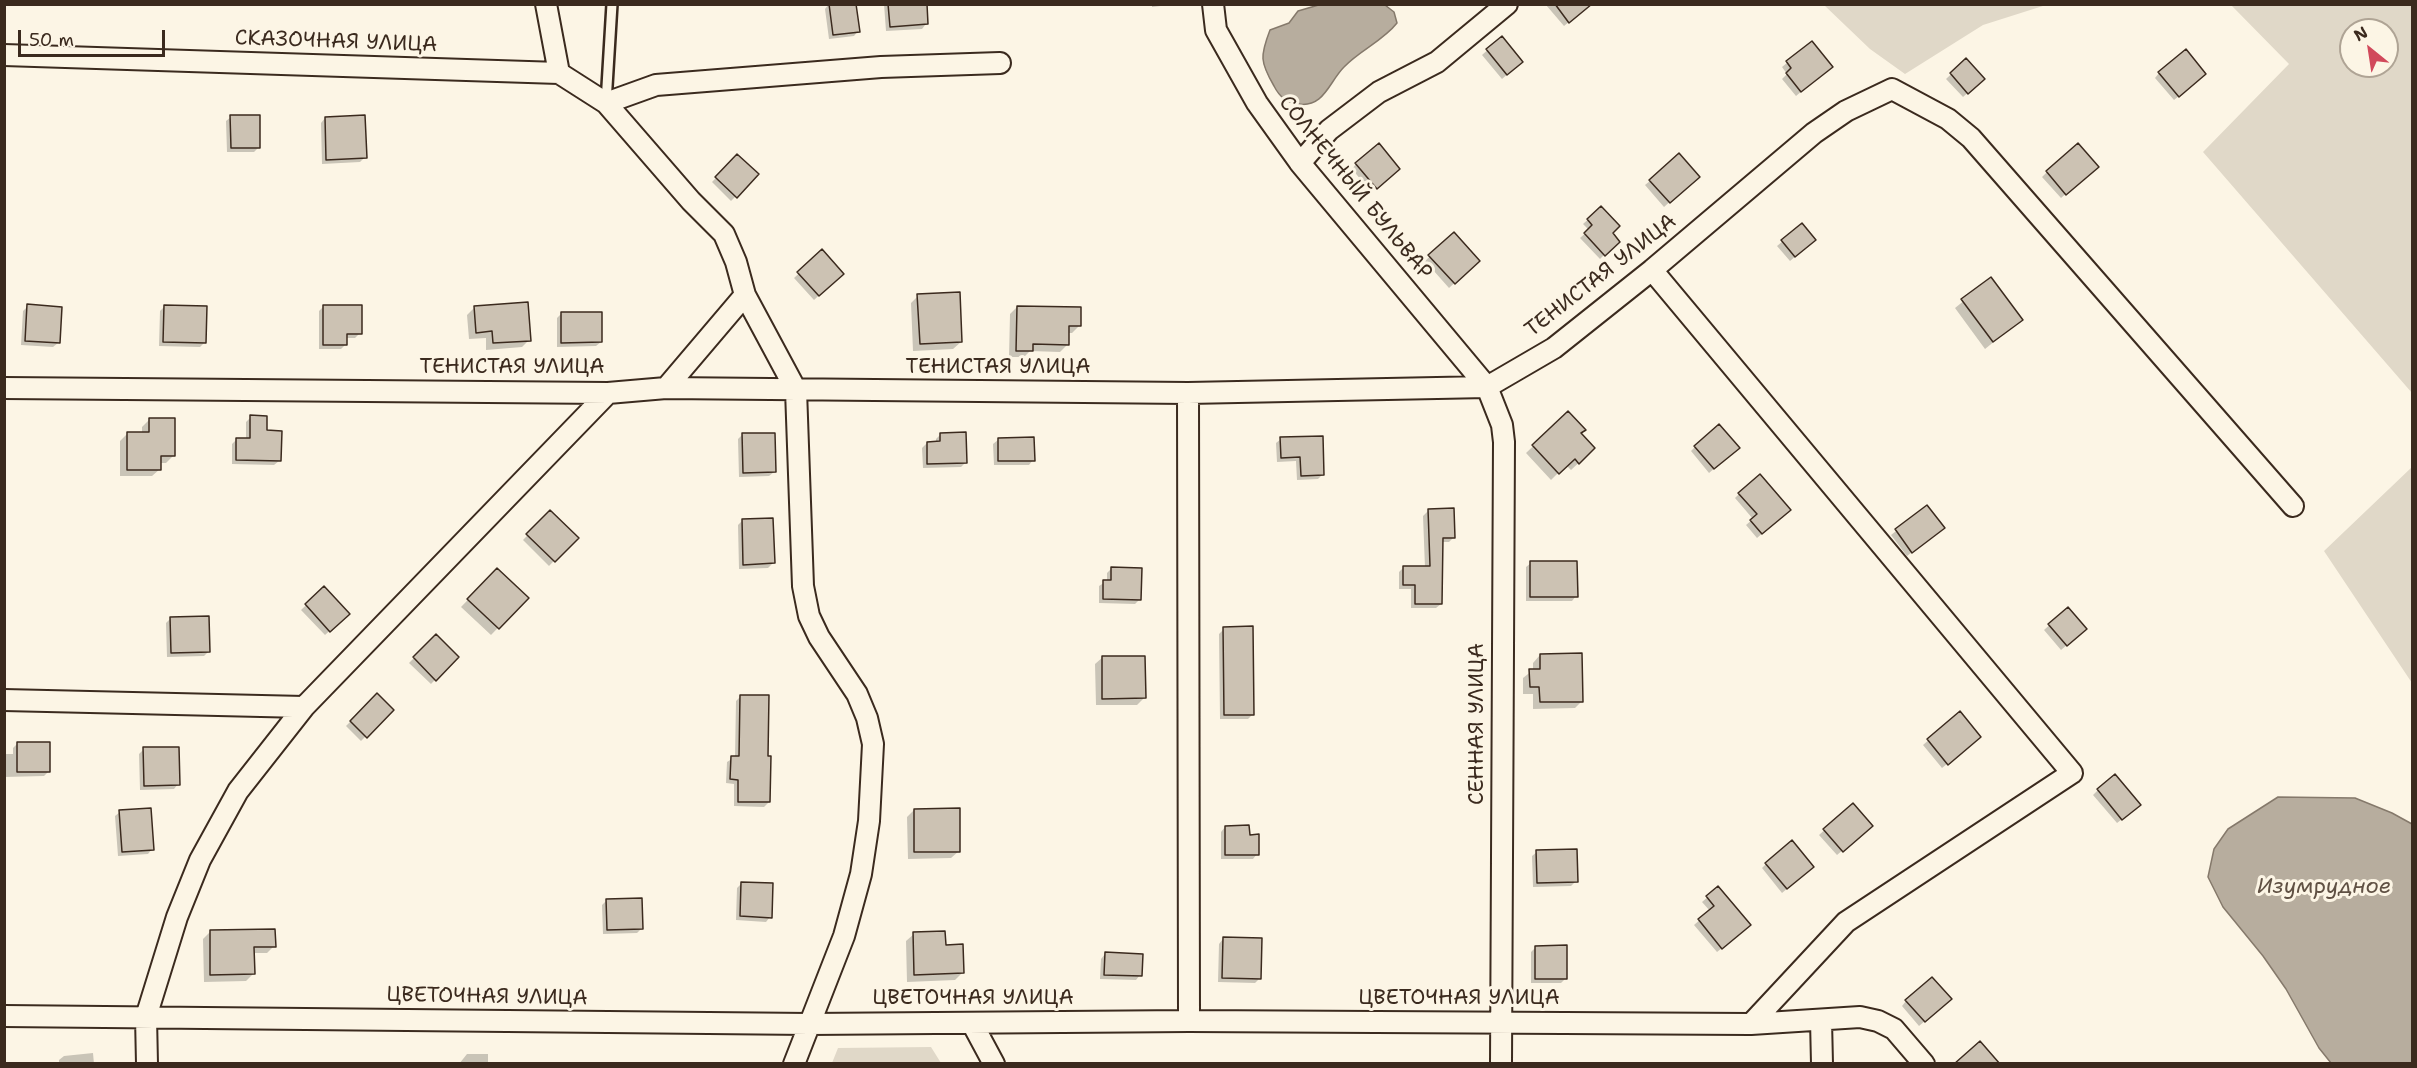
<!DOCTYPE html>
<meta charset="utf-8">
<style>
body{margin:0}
#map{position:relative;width:2417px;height:1068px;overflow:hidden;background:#fcf5e5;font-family:"Shantell Sans",sans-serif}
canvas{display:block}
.frame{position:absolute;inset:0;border:6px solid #3b2a1e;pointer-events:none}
.north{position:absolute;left:2339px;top:18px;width:60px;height:60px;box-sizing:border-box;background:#fcf5e5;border:2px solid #afa495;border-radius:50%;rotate:330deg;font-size:16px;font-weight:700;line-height:24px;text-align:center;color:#3b2a1e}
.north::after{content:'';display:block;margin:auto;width:21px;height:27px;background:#d1495b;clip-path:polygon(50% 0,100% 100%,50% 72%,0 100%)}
.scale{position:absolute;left:18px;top:30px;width:147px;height:27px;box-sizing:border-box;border:3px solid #3b2a1e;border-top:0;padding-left:8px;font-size:18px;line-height:21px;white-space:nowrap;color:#3b2a1e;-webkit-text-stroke:4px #fcf5e5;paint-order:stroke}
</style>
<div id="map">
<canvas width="2417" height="1068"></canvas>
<div class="frame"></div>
<div class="north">N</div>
<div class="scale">50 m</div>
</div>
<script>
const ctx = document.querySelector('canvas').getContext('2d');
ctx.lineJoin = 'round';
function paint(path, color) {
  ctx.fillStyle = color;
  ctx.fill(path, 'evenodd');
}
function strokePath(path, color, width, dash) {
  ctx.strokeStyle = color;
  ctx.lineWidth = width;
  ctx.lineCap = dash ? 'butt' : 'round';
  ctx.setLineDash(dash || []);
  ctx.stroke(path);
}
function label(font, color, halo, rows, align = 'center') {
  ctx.font = font + ' "Shantell Sans",sans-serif';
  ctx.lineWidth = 6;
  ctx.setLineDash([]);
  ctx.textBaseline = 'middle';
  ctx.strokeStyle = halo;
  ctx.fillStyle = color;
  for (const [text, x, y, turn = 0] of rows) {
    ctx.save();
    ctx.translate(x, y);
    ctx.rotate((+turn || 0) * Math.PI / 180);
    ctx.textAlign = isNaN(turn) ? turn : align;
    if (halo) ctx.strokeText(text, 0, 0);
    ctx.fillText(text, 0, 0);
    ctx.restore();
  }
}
paint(new Path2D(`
 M1824,5H2046L1983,25L1905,74L1870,49Z
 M2231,5H2412V393L2203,152L2289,64ZM2351,30H2387V66H2351Z
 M2412,467V683L2324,551Z
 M931,1047L941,1063H832L838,1048Z`), '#e0d8c8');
const water = new Path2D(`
 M1322,4L1385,5L1394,12L1397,23C1383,41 1360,50 1344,67C1329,82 1324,108 1298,104C1287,103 1279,96 1274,86C1260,62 1260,56 1270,30L1289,23L1298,11Z
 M2278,797L2355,798L2392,813L2412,824V1063H2331L2319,1048L2286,989L2263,956L2223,907L2208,877L2214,849L2228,829Z`);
paint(water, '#b7ad9e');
strokePath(water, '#85796b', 1.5);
paint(new Path2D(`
 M829,4H854L858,31L854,36L829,39L825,9Z
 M884,4H925L926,24L922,29L886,31Z
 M1152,4H1178L1152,7Z
 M1582,4L1580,13L1564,26L1546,5Z
 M1501,38L1516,67L1502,79L1482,55Z
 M1811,43L1826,71L1796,96L1782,79L1787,74L1782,67Z
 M1966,60L1983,79L1963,97L1946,79Z
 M2159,73L2200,79L2174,100L2155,78Z
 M231,117L259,147L254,152H227L226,121Z
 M325,118L365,157L360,162L322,164L321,123Z
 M737,156L757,175L731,201L712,182Z
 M1356,164L1394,173L1371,192L1352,169Z
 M2092,171L2061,198L2042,177L2047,172Z
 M1650,181H1693L1664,207L1645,185Z
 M1601,208L1611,233L1618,241L1600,259L1580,238L1589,230L1583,224Z
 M1802,225L1809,245L1790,261L1777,246Z
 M1454,234L1478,261L1449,288L1425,261Z
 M822,252L842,274L814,300L794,278Z
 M1991,279L2021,320L1985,349L1955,308Z
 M918,296L961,342L953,349L913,351L911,303Z
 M28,306L58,343L53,347L21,345L23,311Z
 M165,306L205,342L200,347L159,346L160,311Z
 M324,306L360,333L355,338H346V344L341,349H319V311Z
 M1017,307L1079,326L1072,333H1068V344L1060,352L1030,351L1024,357H1009L1010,314Z
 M474,308L529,340L522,347L486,350V338L469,339L467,315Z
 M561,314L601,342L596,346L557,347V318Z
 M1568,413L1586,456L1571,470L1566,465L1551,480L1526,453Z
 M251,417L265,432L279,461L274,465L232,464V444L237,439H246V422Z
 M150,419L174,455L166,463H160V469L152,476H120V441L127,434L142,433V427Z
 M4,433L6,465L4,466Z
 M743,434L774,472L769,476L739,477L738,439Z
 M940,435L966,462L961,467L923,468L922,448L927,443H936V439Z
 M1281,439L1322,475L1318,479L1297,480L1296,461L1277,462L1276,443Z
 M998,440L1033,460L1029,465H994L993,444Z
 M1695,447L1733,453L1709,473L1691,451Z
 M1739,494L1784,515L1757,538L1746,525L1753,519L1735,498Z
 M1927,507L1938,532L1907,556L1891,535Z
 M1428,511L1454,537L1449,542H1442L1441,604L1436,608H1411V589H1399V572L1404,567L1425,568L1423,516Z
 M550,512L576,538L549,566L523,540Z
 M742,521L773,563L768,568L739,569L738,525Z
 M1531,563L1576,596L1572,601H1526V567Z
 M1111,569L1140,599L1135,604L1099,603V586L1107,581V573Z
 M497,570L527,598L491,635L461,607Z
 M324,588L348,614L325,635L301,610Z
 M2067,609L2080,634L2061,650L2044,630Z
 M170,619L209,651L204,656L167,657L166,623Z
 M1224,629L1253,714L1248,719H1220L1219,634Z
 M436,636L457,657L431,684L409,663Z
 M1540,655L1582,701L1575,708L1533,709V694H1523V678L1533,670V663Z
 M1103,657L1144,698L1137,705H1096L1095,664Z
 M377,695L392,710L361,741L346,726Z
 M741,696L766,757L769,802L764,807L734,806V784L726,783L727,762L735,757L736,701Z
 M1960,713L1975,741L1942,768L1923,745Z
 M17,744L49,771L44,776L4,777V754H13V748Z
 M144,749L178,784L174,789L140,790L139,754Z
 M2098,790L2134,810L2117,823L2093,795Z
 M1852,805L1866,830L1837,855L1819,835Z
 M914,810L959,851L951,858L908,859L907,817Z
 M120,812L152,849L148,854L118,856L115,816Z
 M1225,827L1248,836L1257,854L1253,859H1221V832Z
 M1537,852L1576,881L1571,886L1533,887L1532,856Z
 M1766,864L1808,871L1782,893L1762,868Z
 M742,883L770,917L766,922L736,920L737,888Z
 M1718,888L1745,930L1717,952L1694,925L1710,911L1702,902Z
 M607,900L642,928L637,933L603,934L602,905Z
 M211,931L274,946L267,953H253V974L246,981L204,982L203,939Z
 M914,934L945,946L962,973L955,980L907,982L906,941Z
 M1223,939L1260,978L1255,983L1218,982L1219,944Z
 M1536,947L1566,978L1561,983H1531V952Z
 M1105,954L1140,975L1136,980L1100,979L1101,959Z
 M1906,1001L1945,1004L1919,1026L1902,1006Z
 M93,1053L94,1064H59V1060L64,1056Z
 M467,1054H488V1064H459Z`), '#0003');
const building = new Path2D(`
 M829,4H856L860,32L833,35Z
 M888,4H927L928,24L890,27Z
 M1555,4H1592L1569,23Z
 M1502,36L1523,62L1507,75L1486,49Z
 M1812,41L1833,67L1801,92L1786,73L1791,68L1786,61Z
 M2186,49L2206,74L2179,97L2158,72Z
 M1966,58L1985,79L1968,94L1950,73Z
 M230,115H260V148H231Z
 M365,115L367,158L326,160L325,117Z
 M1379,143L1400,169L1377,189L1355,163Z
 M2078,143L2099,167L2066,195L2046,171Z
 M1679,153L1700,177L1670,203L1649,180Z
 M737,154L759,174L737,198L715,177Z
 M1601,206L1620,226L1613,233L1620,242L1605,256L1584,233L1592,225L1587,219Z
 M1802,223L1816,240L1795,257L1781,240Z
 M1454,232L1480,261L1455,284L1428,255Z
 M822,249L844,274L819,296L797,272Z
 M1991,277L2023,320L1993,342L1961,299Z
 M960,292L962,342L920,344L917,294Z
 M528,302L531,341L493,343L492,331L476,333L474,306Z
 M27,304L62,307L60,343L25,341Z
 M164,305L207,306L206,343L163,342Z
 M323,305H362V334H347V345H323Z
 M1017,306L1081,307V326H1069V345L1033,344V351H1016Z
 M561,312H602V342L561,343Z
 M1568,411L1586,430L1581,433L1595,448L1579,464L1575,459L1559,474L1532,445Z
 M250,415L267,416V430L282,431L281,461L236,460V438H250Z
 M149,418H175V456H161V470H127V432H149Z
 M1719,424L1740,448L1714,469L1694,446Z
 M966,432L967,463L927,464V442L940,441V433Z
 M742,433H775L776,472L743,473Z
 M1323,436L1324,475L1301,476L1300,457L1281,458L1280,437Z
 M1034,437L1035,461H998V438Z
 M1760,474L1791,510L1762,534L1750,520L1757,514L1738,493Z
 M1927,505L1945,528L1912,553L1895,529Z
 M1454,508L1455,538H1443L1442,604H1415V585H1403V566H1430L1428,509Z
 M550,510L579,538L555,562L526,534Z
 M773,518L775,563L743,565L742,519Z
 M1530,561H1577L1578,597H1530Z
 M1111,567L1142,568L1141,600L1103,599V580H1111Z
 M497,568L529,598L499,629L467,599Z
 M324,586L350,614L330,632L305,604Z
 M2068,607L2087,629L2067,646L2048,624Z
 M209,616L210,652L171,653L170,617Z
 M1253,626L1254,715H1224L1223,627Z
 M436,634L459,657L436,681L413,657Z
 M1582,653L1583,702H1540L1539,687H1530L1529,669H1540V654Z
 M1102,656H1145L1146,698L1102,699Z
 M377,693L394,710L367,738L350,721Z
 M740,695H769L768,756H771L770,802H738V780L730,779L731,756H739Z
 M1960,711L1981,737L1948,765L1927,739Z
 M17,742H50V772H17Z
 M143,747H179L180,785L144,786Z
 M2115,774L2141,805L2122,820L2097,789Z
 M1853,803L1873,826L1843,852L1823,829Z
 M151,808L154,850L122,852L119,810Z
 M960,808V852H914V809Z
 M1249,825L1250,835L1259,834V855H1225V826Z
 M1792,840L1814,867L1787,889L1765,863Z
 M1577,849L1578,882L1537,883L1536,850Z
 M741,882L773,883L772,918L740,916Z
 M1718,886L1751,925L1722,949L1698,919L1714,906L1706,896Z
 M642,898L643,929L607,930L606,899Z
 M275,929L276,947H254L255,974L210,975V930Z
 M945,931L946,945L963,944L964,973L914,975L913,932Z
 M1223,937L1262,938L1261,979L1222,978Z
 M1567,945V979H1535V946Z
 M1105,952L1143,954L1142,976L1104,975Z
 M1932,977L1952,999L1925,1022L1905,1000Z
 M1980,1041L2000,1064H1954Z`);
paint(building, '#ccc2b3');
strokePath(building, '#3b2a1e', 1.5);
const service = new Path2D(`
 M606,103L612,4`);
const minor = new Path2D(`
 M546,4L559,73L606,103L691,201L724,234L736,262L745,295L666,388
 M1213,4L1216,30L1257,103L1300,163L1487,387L1502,425L1504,442L1501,1064
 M4,55L559,73
 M606,103L656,85L881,67L1000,63
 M1300,163L1329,130L1379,92L1437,62L1507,4
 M1652,270L2072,773L1846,922L1751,1024
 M745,295L796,390L803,586L809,616L819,637L857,694L867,718L873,744L869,821L861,874L844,936L794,1064
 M4,388L608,393L666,388L1188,393L1487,387L1554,348L1652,270L1814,133L1846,111L1892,89L1948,119L1971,138L2293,506
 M1188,393L1189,1021
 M4,700L304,707
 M4,1016L809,1024L1189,1021L1751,1024L1860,1017L1878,1021L1894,1029L1924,1064
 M1821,1020L1822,1064
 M972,1023L994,1064
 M147,1064L146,1017L177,917L200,860L238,791L304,707L608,393`);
strokePath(service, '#3b2a1e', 14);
strokePath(minor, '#3b2a1e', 24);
strokePath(service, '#fcf5e5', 9);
strokePath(minor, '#fcf5e5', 20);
label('21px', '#3b2a1e', '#fcf5e5', [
 ["СКАЗОЧНАЯ УЛИЦА",336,42,2],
 ["СОЛНЕЧНЫЙ БУЛЬВАР",1355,188,51],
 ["ТЕНИСТАЯ УЛИЦА",1601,276,-38],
 ["ТЕНИСТАЯ УЛИЦА",512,368],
 ["ТЕНИСТАЯ УЛИЦА",998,368],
 ["СЕННАЯ УЛИЦА",1478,724,-90],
 ["ЦВЕТОЧНАЯ УЛИЦА",487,997,1],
 ["ЦВЕТОЧНАЯ УЛИЦА",973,999],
 ["ЦВЕТОЧНАЯ УЛИЦА",1459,999]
]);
label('italic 22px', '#605144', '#fcf5e5', [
 ["Изумрудное",2324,887]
]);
</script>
